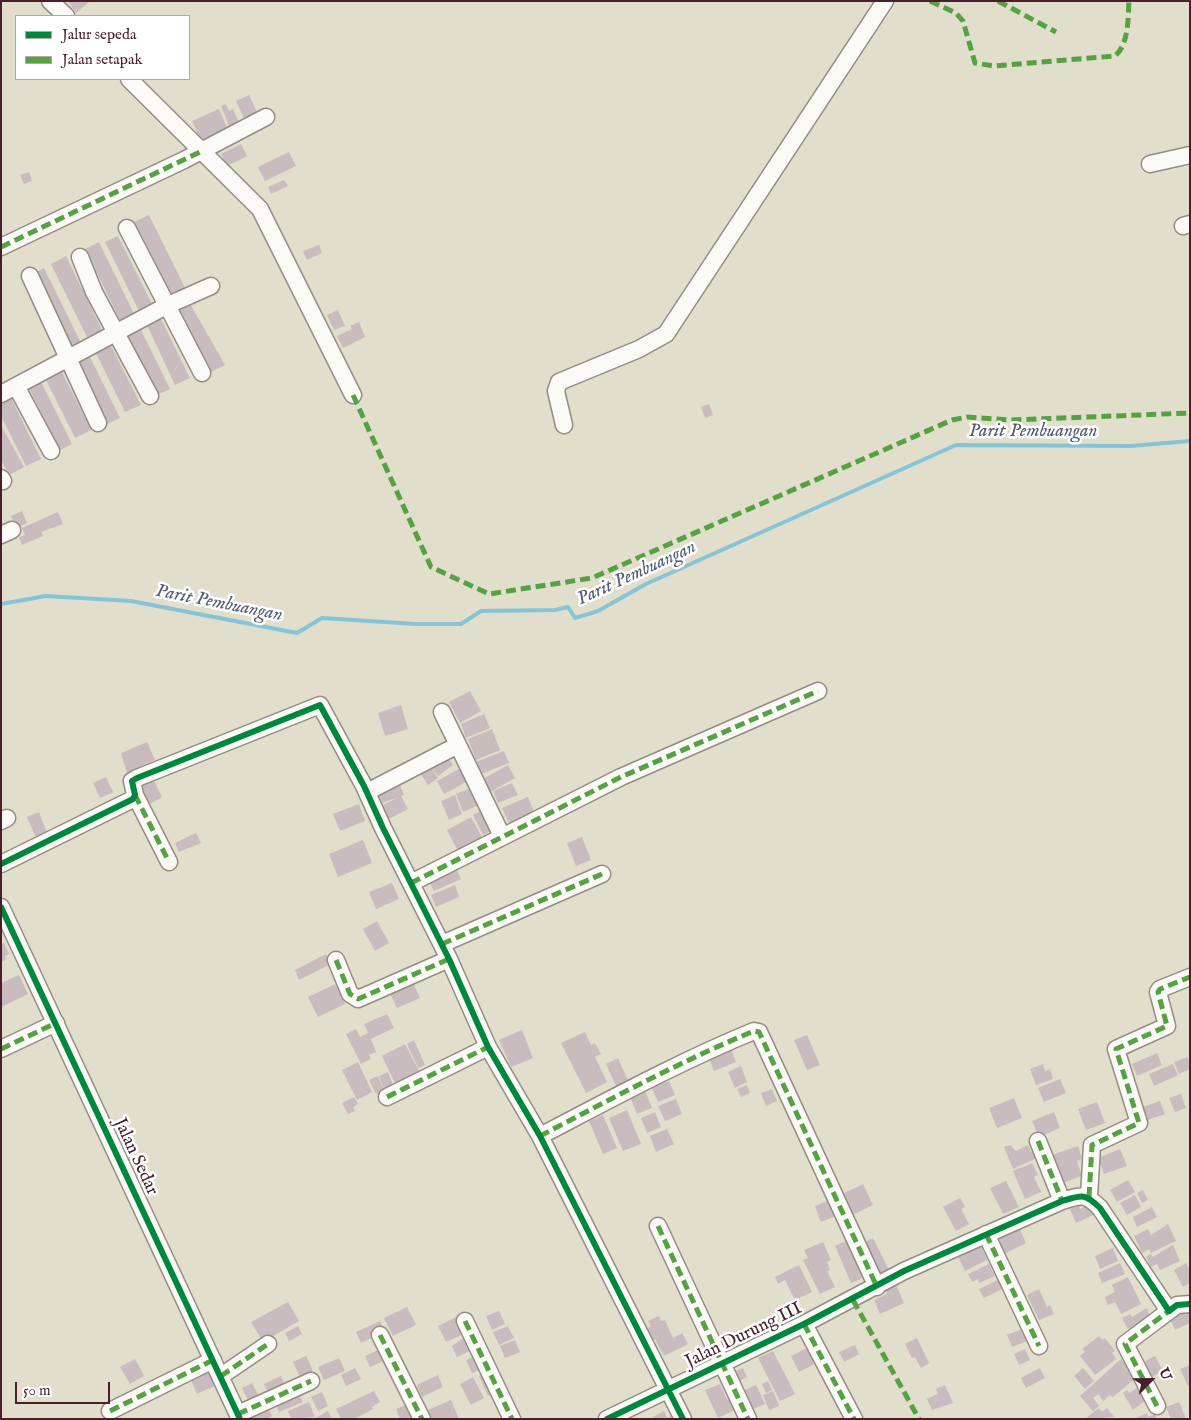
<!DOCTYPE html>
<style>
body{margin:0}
#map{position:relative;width:1191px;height:1420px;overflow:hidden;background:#e2decc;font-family:"IM FELL English",serif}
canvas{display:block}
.frame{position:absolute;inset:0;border:2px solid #4a1f2b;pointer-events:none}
.legend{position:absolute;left:15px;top:15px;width:175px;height:65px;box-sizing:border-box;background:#fff;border:1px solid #b7a5aa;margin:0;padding:6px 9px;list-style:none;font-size:15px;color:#4a1f2b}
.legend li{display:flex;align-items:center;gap:10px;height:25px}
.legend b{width:25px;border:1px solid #b7a5aa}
.north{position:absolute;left:1126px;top:1355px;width:50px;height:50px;-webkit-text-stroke:4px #fff;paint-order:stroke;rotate:67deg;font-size:14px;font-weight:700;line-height:20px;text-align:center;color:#4a1f2b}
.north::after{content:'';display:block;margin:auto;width:18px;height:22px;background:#4a1f2b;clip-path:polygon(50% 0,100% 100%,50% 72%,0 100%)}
.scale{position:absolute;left:15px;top:1382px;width:95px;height:22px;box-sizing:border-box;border:2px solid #4a1f2b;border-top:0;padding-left:6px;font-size:15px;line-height:18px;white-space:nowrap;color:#4a1f2b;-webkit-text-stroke:4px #fff;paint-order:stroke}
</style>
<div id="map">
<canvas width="1191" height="1420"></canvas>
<div class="frame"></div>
<ul class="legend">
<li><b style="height:6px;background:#00873e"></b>Jalur sepeda</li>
<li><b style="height:6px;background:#56a243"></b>Jalan setapak</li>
</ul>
<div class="north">U</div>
<div class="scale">50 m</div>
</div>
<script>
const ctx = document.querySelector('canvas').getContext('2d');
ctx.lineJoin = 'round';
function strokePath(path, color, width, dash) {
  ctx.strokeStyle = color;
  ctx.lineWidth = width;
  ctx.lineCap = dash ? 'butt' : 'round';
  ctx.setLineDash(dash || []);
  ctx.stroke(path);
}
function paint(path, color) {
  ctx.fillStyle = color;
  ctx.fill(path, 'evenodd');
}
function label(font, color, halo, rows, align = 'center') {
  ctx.font = font + ' "IM FELL English",serif';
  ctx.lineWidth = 5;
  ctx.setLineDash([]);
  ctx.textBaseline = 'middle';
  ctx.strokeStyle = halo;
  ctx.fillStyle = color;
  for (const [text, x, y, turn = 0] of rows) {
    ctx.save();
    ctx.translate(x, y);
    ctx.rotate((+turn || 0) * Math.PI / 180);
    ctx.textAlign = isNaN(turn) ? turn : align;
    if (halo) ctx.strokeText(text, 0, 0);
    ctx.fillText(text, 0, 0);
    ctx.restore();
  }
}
strokePath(new Path2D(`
 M1,604L46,596L131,601L297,633L322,618L416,624H461L481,611L555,610L568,607L575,618L598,611L646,584L956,445L1130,446L1190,441`), '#86c5d7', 4);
paint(new Path2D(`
 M68,1H90L76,13Z
 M249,95L257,112L244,118L236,101Z
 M226,104L229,111L233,109L239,123L231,131L221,106Z
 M219,109L228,130L201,141L192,121Z
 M241,144L247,156L227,166L221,154Z
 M289,152L296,166L265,181L258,167Z
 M29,172L32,181L24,184L20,175Z
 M284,180L288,186L271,194L268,187Z
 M149,215L185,288L170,296L134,222Z
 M118,236L152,304L139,311L105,242Z
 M99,242L134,314L120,320L85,249Z
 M319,245L322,253L307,260L303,251Z
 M66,256L102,330L87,337L51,264Z
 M44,268L81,343L70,348L34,273Z
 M189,302L225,365L211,372L176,310Z
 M338,310L345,326L334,330L327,315Z
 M160,317L190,378L175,385L146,323Z
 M359,322L365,337L343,348L337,336L352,329L350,326Z
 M139,326L170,389L157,395L126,332Z
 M109,342L141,405L125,412L94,349Z
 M89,355L120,418L107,424L76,361Z
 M60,368L91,430L75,438L44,376Z
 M40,380L72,444L60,450L28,386Z
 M9,394L41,459L26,466L1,416V398Z
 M709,404L713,415L705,418L701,407Z
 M1,425L24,467L9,475L1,460Z
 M22,511L27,523L16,528L11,516Z
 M58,512L63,524L41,532L43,536L22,545L19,537L25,535L22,528Z
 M470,691L481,711L460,723L449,702Z
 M401,705L408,729L385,736L378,713Z
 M484,714L490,728L466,738L461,724Z
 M492,729L500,750L476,760L468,739Z
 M147,742L155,760L140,766L142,770L128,776L121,753Z
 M504,751L509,763L481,774L476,762Z
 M445,753L453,765L438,776L429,764L438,778L428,785L417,768Z
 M470,763L477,776L444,794L437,781Z
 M508,765L515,778L490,792L483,779Z
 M151,775L162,797L150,804L139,781Z
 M106,777L113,792L100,798L93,783Z
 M397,778L404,795L401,796L408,809L387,820L381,806L399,797L382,803L376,786Z
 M512,783L518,795L498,803L493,791Z
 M476,786L483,803L463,812L456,794Z
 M455,795L462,814L449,820L441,801Z
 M528,797L534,812L509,823L502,808Z
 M359,804L365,821L340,831L333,814Z
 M489,807L499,827L483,835L473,815Z
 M39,812L47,833L36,838L27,817Z
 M471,817L482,837L458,851L447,830Z
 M196,833L201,843L179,852L175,843Z
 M582,837L591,860L576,866L567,843Z
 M363,840L372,863L338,877L329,854Z
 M454,864L461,879L434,891L427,876Z
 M392,883L399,899L376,909L369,892Z
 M455,885L459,897L436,907L431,895Z
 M377,921L389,943L375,951L363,929Z
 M4,943L9,954L5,956L6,960L1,962V944Z
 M326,954L331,964L299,980L295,970Z
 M19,975L28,994L1,1007V983Z
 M411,978L420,998L397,1008L388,989Z
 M335,984L345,1004L318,1017L308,997Z
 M387,1014L394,1028L371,1039L376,1052L369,1055L371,1059L361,1064L346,1034L356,1029L360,1037L368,1033L364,1024Z
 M522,1030L533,1058L511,1067L499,1040Z
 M585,1032L591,1045L595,1043L601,1054L595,1057L607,1082L586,1093L561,1043Z
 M807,1035L820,1065L807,1070L794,1040Z
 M414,1040L425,1065L418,1068L407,1044Z
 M405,1044L420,1073L396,1085L382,1056Z
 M731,1049L736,1062L714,1071L709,1058Z
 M1157,1053L1162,1065L1137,1076L1132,1064Z
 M1188,1057L1190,1069L1179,1074L1174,1062Z
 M618,1058L629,1083L617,1088L606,1064Z
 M358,1062L372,1092L357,1100L342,1070Z
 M1043,1064L1045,1071L1050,1069L1053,1079L1036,1085L1030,1069Z
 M1173,1064L1178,1075L1154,1086L1149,1074Z
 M741,1066L747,1082L735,1088L728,1072Z
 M388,1072L393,1085L384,1089L379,1076Z
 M378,1076L384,1090L376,1094L369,1080Z
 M1060,1079L1066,1093L1044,1102L1038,1088Z
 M669,1081L675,1095L658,1102L652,1088Z
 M747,1085L750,1093L741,1097L737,1089Z
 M644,1088L652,1108L637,1114L629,1094Z
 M772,1089L777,1101L766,1106L761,1093Z
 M1181,1094L1186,1108L1175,1112L1169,1098Z
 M354,1097L358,1104L353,1107L355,1111L348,1114L342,1103Z
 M1014,1098L1022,1118L997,1128L989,1108Z
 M676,1099L682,1114L665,1121L658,1106Z
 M1160,1101L1165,1114L1145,1121L1140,1108Z
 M1097,1102L1105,1123L1086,1130L1078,1109Z
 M627,1110L641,1144L623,1151L609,1118Z
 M655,1112L661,1127L647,1133L641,1118Z
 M1054,1112L1060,1128L1039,1137L1032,1121Z
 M603,1115L617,1148L603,1154L589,1121Z
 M667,1129L674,1144L656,1152L650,1136Z
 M1010,1145L1016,1151L1028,1145L1031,1152L1036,1149L1039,1157L1013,1169L1004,1147Z
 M1078,1146L1082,1159L1077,1161L1082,1176L1059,1184L1049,1156Z
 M1120,1149L1127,1166L1104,1174L1098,1158Z
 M1032,1163L1038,1175L1034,1177L1041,1192L1025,1199L1013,1171Z
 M1128,1180L1135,1192L1117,1202L1110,1190Z
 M1006,1181L1019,1207L1003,1214L990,1188Z
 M863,1184L873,1205L850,1216L840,1195Z
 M1143,1190L1148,1200L1142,1203L1137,1193Z
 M1135,1195L1141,1207L1127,1215L1120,1203Z
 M960,1198L965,1207L961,1209L969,1224L956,1231L943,1207Z
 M832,1199L838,1215L821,1222L815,1206Z
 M1090,1204L1095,1214L1076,1223L1070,1209L1079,1205L1080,1209Z
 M1152,1207L1157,1217L1137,1227L1133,1217Z
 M1168,1224L1176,1241L1151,1253L1149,1249L1142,1253L1134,1236L1148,1229L1151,1235Z
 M1020,1229L1026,1243L1002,1255L995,1241Z
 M853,1238L866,1273L862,1275L863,1278L851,1283L835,1246Z
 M873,1238L890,1272L876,1279L860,1245Z
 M823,1242L831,1260L827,1262L830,1270L827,1271L835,1287L820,1294L803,1260L808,1258L804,1250Z
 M979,1242L987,1260L965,1271L956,1252Z
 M1173,1245L1180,1261L1160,1270L1157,1264L1151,1267L1146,1256L1151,1254L1153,1257Z
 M1113,1248L1118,1261L1100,1269L1095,1256Z
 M1120,1263L1125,1274L1102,1283L1098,1273Z
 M1186,1263L1190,1270V1283L1183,1287L1174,1270Z
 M989,1264L995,1276L979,1283L978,1279L972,1282L968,1274Z
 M799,1265L812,1292L795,1300L785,1280L778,1284L775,1277Z
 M1128,1277L1141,1304L1121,1314L1115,1302L1108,1305L1105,1297L1115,1292L1112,1285Z
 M998,1280L1002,1289L984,1298L979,1289Z
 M895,1282L904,1303L880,1314L874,1300L887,1294L884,1286Z
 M1039,1289L1047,1307L1050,1305L1054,1314L1039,1320L1027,1295Z
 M288,1302L299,1321L263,1342L251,1322Z
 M407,1307L416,1325L393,1336L384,1318Z
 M1188,1307L1190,1323L1175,1330L1169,1317Z
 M1147,1308L1151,1320L1131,1331L1130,1328L1128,1329L1122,1318L1130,1314L1132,1317Z
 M499,1311L505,1324L492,1330L486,1316Z
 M460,1315L468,1332L446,1342L438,1326Z
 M659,1316L661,1321L665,1320L673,1338L682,1333L688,1344L664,1356L655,1339L650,1342L644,1330L651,1326L648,1321Z
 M380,1321L385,1331L361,1343L356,1332Z
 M298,1326L302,1334L289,1341L285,1333Z
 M508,1326L514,1338L499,1345L493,1332Z
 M1022,1329L1027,1341L1012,1347L1007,1335Z
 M469,1334L476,1348L457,1357L452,1346Z
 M1099,1336L1102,1340L1105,1338L1115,1351L1112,1353L1116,1359L1095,1375L1080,1356L1085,1352L1082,1349Z
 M917,1338L929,1363L921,1368L915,1357L912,1358L905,1344Z
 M515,1340L520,1352L505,1358L500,1346Z
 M814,1344L822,1360L799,1372L791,1356Z
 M855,1345L859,1354L844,1362L839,1352Z
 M385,1347L390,1358L370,1367L365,1356Z
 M1025,1349L1030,1360L1019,1365L1014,1354Z
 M773,1351L795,1394L780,1401L758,1358Z
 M480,1353L486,1367L472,1373L466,1360Z
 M306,1356L313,1371L300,1377L293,1362Z
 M1155,1356L1163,1371L1146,1380L1138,1365Z
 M339,1358L345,1371L324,1380L318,1367Z
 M135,1359L144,1376L130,1384L120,1367Z
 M1121,1359L1137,1377L1113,1397L1110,1395L1103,1401L1098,1394L1093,1398L1099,1406L1093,1411L1080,1396Z
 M1190,1365V1386H1188L1180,1369Z
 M212,1368L219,1384L197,1394L190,1378Z
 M355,1368L361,1379L346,1386L341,1375Z
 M743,1368L747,1377L735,1383L730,1373Z
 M1040,1368L1045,1378L1026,1388L1021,1378Z
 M1083,1368L1094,1381L1085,1389L1074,1376Z
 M489,1372L498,1391L488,1396L479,1376Z
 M438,1375L443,1387L422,1397L417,1385Z
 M281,1376L287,1388L270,1396L264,1384Z
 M473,1377L484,1398L471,1405L460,1384Z
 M768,1381L772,1390L766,1393L762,1384Z
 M252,1383L259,1396L249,1402L242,1388Z
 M720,1384L727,1399L732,1397L737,1409L718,1418L705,1390Z
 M756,1385L765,1404L753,1409L745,1390Z
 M945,1385L953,1403L932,1410L927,1399L938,1394L936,1389Z
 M1137,1388L1146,1400L1133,1410L1123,1393L1127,1390L1129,1393Z
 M297,1390L303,1402L279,1412L274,1400Z
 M374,1391L380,1402L372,1407L373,1409L354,1419H341L336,1409Z
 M773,1391L779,1406L769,1410L763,1395Z
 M322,1392L328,1406L318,1411L311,1397Z
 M451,1400L459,1419H432L428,1410Z
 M309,1402L315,1417L291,1419L288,1411Z
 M413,1402L419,1416L412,1419H400L396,1409Z
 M1179,1402L1186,1419H1171L1166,1407Z
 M266,1404L272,1416L267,1419H247Z
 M1099,1408L1102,1412L1107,1408L1114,1417L1089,1419L1087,1417Z
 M328,1411L332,1419H314Z
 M664,1411L667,1418L671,1416L672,1419H650Z
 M1147,1413L1148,1417L1155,1414L1157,1419H1133Z`), '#c8bcbe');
const minor = new Path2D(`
 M50,1L66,16
 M129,79L260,209L353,395
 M1150,164L1190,155
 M1183,226L1190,224
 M127,228L202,373
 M1,247L184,160L266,117
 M80,257L94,292L150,396
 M30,276L98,423
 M16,386L51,451
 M1,394L166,306L211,286
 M564,425L556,391L559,382L639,349L666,334L885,1
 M1,478L3,481
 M1,535L12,530
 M442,712L502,836
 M367,792L458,745
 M135,795L169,862
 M1,821L7,818
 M1,864L133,799L135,795L132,781L137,778L320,705L364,786L383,828L449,959L488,1047L540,1136L683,1419
 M411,883L621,777L818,691
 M1,907L240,1419
 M442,944L602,874
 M336,960L350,994L358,999L449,959
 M1,1049L56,1023
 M387,1097L488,1047
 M540,1136C611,1099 681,1061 754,1031L759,1032L877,1287
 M1038,1141L1062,1201
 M1089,1197L1092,1145L1139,1123L1116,1049L1167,1026L1158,992L1160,989L1190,977
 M658,1226L748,1419
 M986,1234L1039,1346
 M465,1321L512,1419
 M804,1324L854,1419
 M380,1335L422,1419
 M221,1376L268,1344
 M1157,1406L1125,1344L1169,1311
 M110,1411L213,1360
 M238,1414L311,1381
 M607,1419L804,1324L904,1271L1062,1201C1082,1195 1085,1193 1100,1208L1169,1311L1177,1305L1190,1304`);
strokePath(minor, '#958c85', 19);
strokePath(minor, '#fbfaf7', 16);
strokePath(new Path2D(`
 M930,1L956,13L963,21L975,63L994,66L1115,56C1129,44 1128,18 1129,1
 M998,1L1056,32
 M1,247L202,151
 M353,395L431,567L489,594L592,578L952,420L967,417L1011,420L1190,413
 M135,795L169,862
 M411,883L621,777L818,691
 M442,944L602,874
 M336,960L350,994L358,999L449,959
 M1,1049L56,1023
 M387,1097L488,1047
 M540,1136C611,1099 681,1061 754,1031L759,1032L877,1287
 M1038,1141L1062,1201
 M1089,1197L1092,1145L1139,1123L1116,1049L1167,1026L1158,992L1160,989L1190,977
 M658,1226L748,1419
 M986,1234L1039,1346
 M853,1300L919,1419
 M465,1321L512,1419
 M804,1324L854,1419
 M380,1335L422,1419
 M221,1376L268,1344
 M1157,1406L1125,1344L1169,1311
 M110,1411L213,1360
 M238,1414L311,1381`), '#56a243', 5, [10, 5]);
strokePath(new Path2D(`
 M1,864L133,799L135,795L132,781L137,778L320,705L364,786L383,828L449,959L488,1047L540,1136L683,1419
 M1,907L240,1419
 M607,1419L804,1324L904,1271L1062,1201C1082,1195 1085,1193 1100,1208L1169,1311L1177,1305L1190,1304`), '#00873e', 6);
label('18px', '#4a1f2b', '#fff', [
 ["Jalan Sedar",135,1157,65],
 ["Jalan Durung III",744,1336,-26]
]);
label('italic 19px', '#525d72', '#fff', [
 ["Parit Pembuangan",1033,432],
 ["Parit Pembuangan",637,574,-25],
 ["Parit Pembuangan",219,604,11]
]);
</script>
